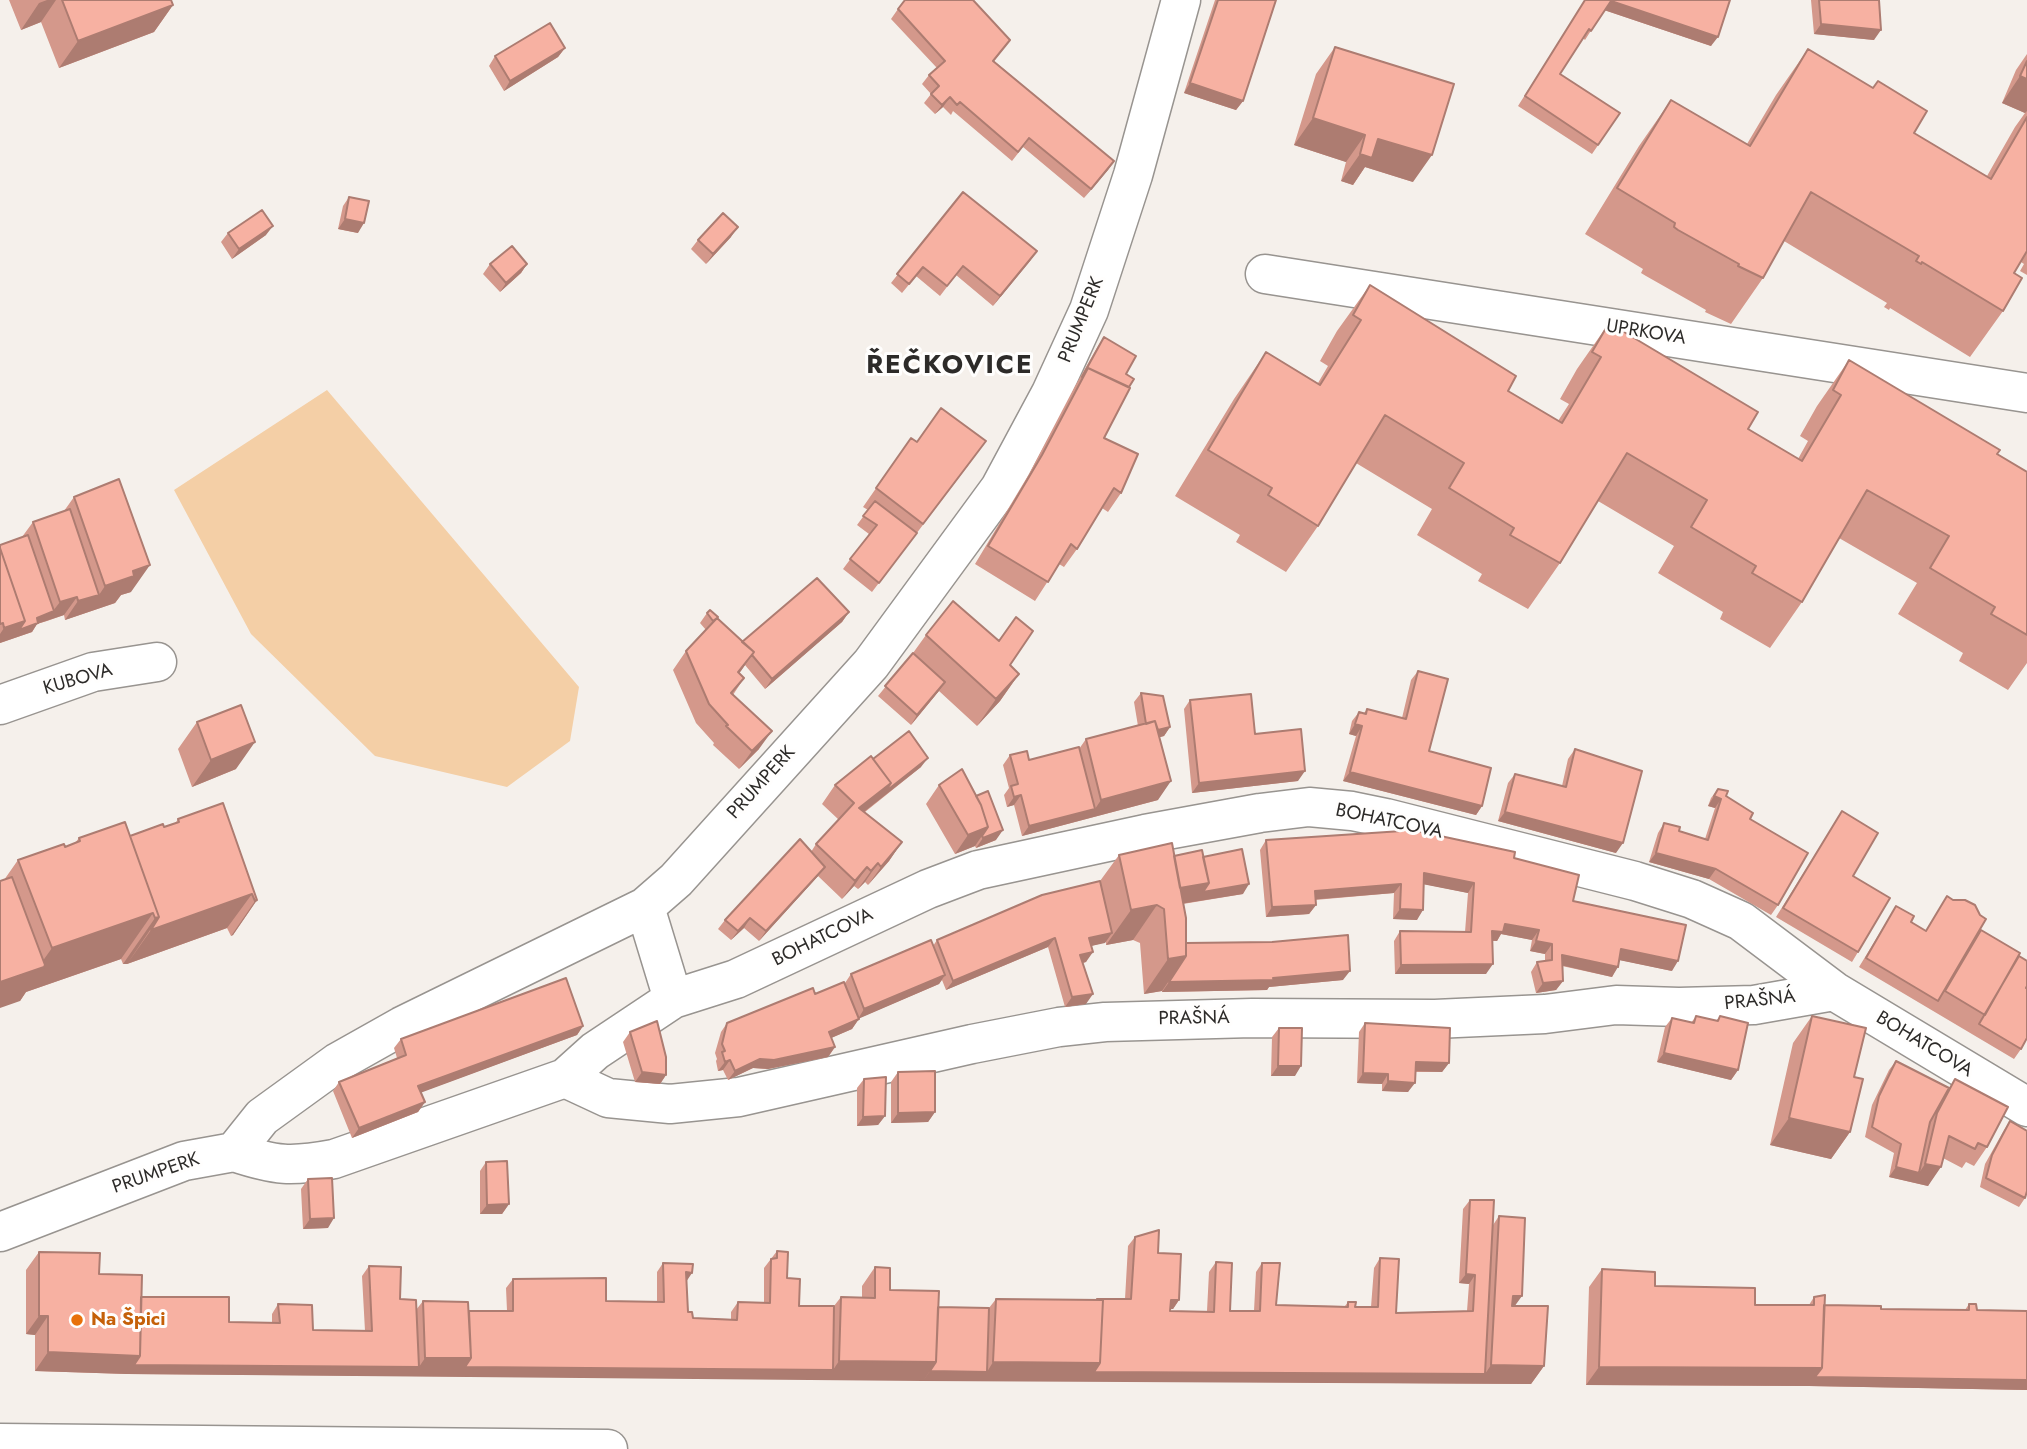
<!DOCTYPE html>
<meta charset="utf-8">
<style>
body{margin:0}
canvas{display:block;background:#f5f0eb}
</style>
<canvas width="2027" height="1449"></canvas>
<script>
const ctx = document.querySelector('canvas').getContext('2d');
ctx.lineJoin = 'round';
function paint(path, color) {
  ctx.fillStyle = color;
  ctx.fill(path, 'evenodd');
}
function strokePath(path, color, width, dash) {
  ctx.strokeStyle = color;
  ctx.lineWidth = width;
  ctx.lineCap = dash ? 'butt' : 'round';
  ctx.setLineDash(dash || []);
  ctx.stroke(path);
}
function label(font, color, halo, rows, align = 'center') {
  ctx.font = font + ' Jost,sans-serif';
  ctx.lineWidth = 6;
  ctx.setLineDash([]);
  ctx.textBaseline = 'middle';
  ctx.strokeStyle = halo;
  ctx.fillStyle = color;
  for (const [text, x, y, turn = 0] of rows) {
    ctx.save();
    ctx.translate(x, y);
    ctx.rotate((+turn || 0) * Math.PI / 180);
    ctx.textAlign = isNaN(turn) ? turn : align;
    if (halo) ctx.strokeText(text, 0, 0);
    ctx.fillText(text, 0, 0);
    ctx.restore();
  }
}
paint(new Path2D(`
 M327,390L579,687L570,741L507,787L375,756L251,634L174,490Z`), '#f4cfa6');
const minor = new Path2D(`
 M1265,274L2027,393
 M0,705L93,672L157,662
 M645,907L673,999
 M565,1078L608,1098L670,1104L739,1097L972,1044L1059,1027L1105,1022L1252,1018L1435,1019L1545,1014L1616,1005L1679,1007L1754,1005L1834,991
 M234,1152C276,1166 291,1167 334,1159L565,1078L595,1051L673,999L736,979L928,889L978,870L1145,834L1260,813L1309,807L1352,811L1386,818L1635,881L1692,899L1741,921L1834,991L2027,1107
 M0,1232L184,1161L234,1152L262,1117L338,1062L402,1026L645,907L676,880L871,664L1000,488L1051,393L1089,310L1133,175L1181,0`);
const tertiary = new Path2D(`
 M0,1443L608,1449`);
strokePath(minor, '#989490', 41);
strokePath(tertiary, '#989490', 41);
strokePath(minor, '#fff', 38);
strokePath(tertiary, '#fff', 38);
paint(new Path2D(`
 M9,0H171L173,5L154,32L59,68L41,22L21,30Z
 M1215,0H1276L1243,101L1236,110L1184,93Z
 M1585,0H1730L1711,46L1604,10L1585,40L1583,38L1560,74L1620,113L1592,154L1518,106Z
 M1811,0H1879L1874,40L1814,34Z
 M898,9L1010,40L994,61L1114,161L1084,198L1023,147L1012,161L953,111L951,115L943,107L935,114L924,103L931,94L922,84L929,75L937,68L891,19Z
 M1335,47L1413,182L1365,167L1353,185L1341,181L1346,162L1294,145L1316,74Z
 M565,48L558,57L504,91L489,66L495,56Z
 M1808,49L1914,133L1987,176L2015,127L2025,113L2002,103L2016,70L2027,54V275L2020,271L2024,264L2021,262L2014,273L2003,311L1970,357L1890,308L1889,310L1884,307L1887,303L1784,241L1763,278L1731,324L1705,312L1706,310L1646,276L1641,273L1643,269L1585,234L1639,146L1671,100L1747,144L1776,95Z
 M963,192L1037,251L993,306L956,275L940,296L916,276L902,293L891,283Z
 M349,197L358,233L338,229L343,206Z
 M228,233L266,235L232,259L221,242Z
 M731,237L706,264L691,249L698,240Z
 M490,264H527L521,273L500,292L483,274Z
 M1370,285L1508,391L1558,421L1569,404L1560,399L1577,369L1609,323L1748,429L1798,459L1808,441L1800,436L1817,406L1849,360L1997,454L2027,472V663L2008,690L1959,661L1963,653L1898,614L1917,583L1839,538L1802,602L1770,648L1720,619L1723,612L1658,573L1674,546L1598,501L1560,563L1528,609L1478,581L1482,574L1417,535L1432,509L1356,463L1318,526L1286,572L1236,542L1240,535L1175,496L1234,399L1266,352L1318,383L1328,366L1320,361L1337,331Z
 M1104,337L1126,374L1129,387L1104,438L1121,493L1108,512L1102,508L1077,549L1064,567L1059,564L1035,601L975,564L1029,474L1075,386L1098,346Z
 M911,438L917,442L973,459L872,592L843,569L869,534L857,525L868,510L863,507Z
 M74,497L131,592L121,595L115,603L65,620L64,615L47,621L37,624L32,632L0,643V545L22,537L33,522L64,511Z
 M849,612L842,622L765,689L745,665L739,673L744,678L733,695L759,749L739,769L713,745L714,743L696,723L673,670L686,651L706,630L700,623L707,613L718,618L742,641Z
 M926,635L1010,665L1019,674L1000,701L977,726L939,691L911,725L878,696L913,653Z
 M1418,671L1429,751L1482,806L1476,815L1343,781L1356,736L1349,734L1352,721L1359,712L1364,713L1367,709L1402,718L1411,680Z
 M1141,693L1170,727L1164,736L1160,737L1158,800L1022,836L1014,805L1007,807L1004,795L1009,788L1003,765L1010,755L1029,760L1079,749L1086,739L1138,726L1134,702Z
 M1190,700L1298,781L1192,793L1184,709Z
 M197,722L236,769L192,787L178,749Z
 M1575,749L1616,853L1498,821L1508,783L1515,774L1562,786L1568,759Z
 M873,759L921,767L865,812L902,842L889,861L868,885L865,882L858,889L854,886L842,899L818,876L759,941L744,928L731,940L718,929L725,920L811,852L816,844L839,820L822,804L835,785Z
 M939,785L996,840L976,848L975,846L955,854L926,804Z
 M1718,789L1750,819L1778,905L1771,915L1709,879L1649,862L1658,833L1664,823L1679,831L1705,839L1715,808L1708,806L1711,798Z
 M1842,811L1853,876L1858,952L1852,962L1776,917Z
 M178,819L257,900L233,935L231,936L227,928L127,964H123L121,959L26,992L20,1001L4,880L18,860L65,847L75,843L79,838L130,836L175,824Z
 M1403,828L1514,858L1672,971L1620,960L1612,977L1562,966L1563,981L1556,990L1536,993L1531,972L1537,962L1545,961V954L1530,951L1532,940L1501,934L1497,941H1492L1486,974H1395L1394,941L1400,931L1465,932L1468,893L1424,884L1417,920L1393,919L1394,893L1315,900L1316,905L1309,914L1266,917L1260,850L1266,840L1400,831Z
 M1119,855L1174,856L1203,857L1243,894L1183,904L1186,943L1343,980L1269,987L1267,990L1162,992V991L1144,994L1140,943L1133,940L1106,945V942L1091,946L1086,962L1083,963L1086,1004L1065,1007L1048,947L946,990L942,980L939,984L859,1018L852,1029L831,1038L835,1047L828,1057L768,1069L753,1068L728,1080L723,1070L718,1071L716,1061L717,1059L715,1053L721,1032L727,1023L815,994L845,983L851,974L933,946L937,940L1100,881Z
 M1947,896L1973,941L1981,930L2019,956L2026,988L2021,1049L2014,1059L1859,967L1896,906L1911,922L1926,931Z
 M1696,1016L1716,1021L1720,1016L1738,1070L1731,1080L1657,1062L1665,1027L1672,1018L1691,1023Z
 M1812,1016L1850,1132L1831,1159L1770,1145L1793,1043Z
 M1365,1023L1449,1063L1442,1072H1415L1408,1092L1382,1091V1084L1357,1083L1359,1032Z
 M583,1026L577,1035L421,1092L425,1102L418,1112L352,1138L333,1091L339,1082L397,1058L394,1048L401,1039Z
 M1279,1028L1295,1076H1271L1272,1037Z
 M630,1032L666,1075L660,1084L635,1082L623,1042Z
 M1896,1061L1949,1088L1955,1079L1987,1147L1974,1166L1966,1162L1962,1168L1943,1158L1928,1186L1889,1177L1894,1153L1865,1137L1872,1105L1889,1070Z
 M898,1072L935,1112L928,1122L891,1123V1082Z
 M864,1079L885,1116L878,1125L857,1126V1088Z
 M2010,1121L2025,1198L2019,1207L1980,1187L1985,1164L2004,1130Z
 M486,1162L509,1204L502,1214H480V1171Z
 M308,1179L328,1228L303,1229L301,1189Z
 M1470,1200L1493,1225L1499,1216L1515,1306L1544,1366L1531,1384L127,1374L35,1371V1335L26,1334V1270L39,1252L99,1274L141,1297L229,1322L272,1323V1314L278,1304L313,1330L365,1331L362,1276L369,1266L400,1299L416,1310L423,1301L469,1311H507L506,1288L513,1279L606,1301L657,1302V1272L663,1263L686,1281L688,1312L693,1318L731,1319V1312L738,1302H764V1268L777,1251L799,1306H834L841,1297H862V1286L875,1267L890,1290L938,1307L989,1308L996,1299H1125L1128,1246L1135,1237L1158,1253L1179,1300L1173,1309H1170V1311H1207L1209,1272L1216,1262L1230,1311H1254L1256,1272L1262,1263L1276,1305L1345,1306L1348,1302L1355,1307H1371L1374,1268L1380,1258L1396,1313L1467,1311L1469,1284L1459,1283L1463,1209Z
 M1602,1269L1655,1286L1755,1305H1809L1814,1297L1824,1305L1881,1309L1965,1310L1969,1304L1977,1310L2027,1311V1390L1809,1386L1586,1385L1589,1287Z`), '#d4988b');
paint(new Path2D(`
 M47,0H56L41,22L21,30L39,3Z
 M1611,1L1718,37L1711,46L1604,10Z
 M173,5L154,32L59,68L78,41Z
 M1821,24L1881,30L1874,40L1814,34Z
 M565,48L558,57L504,91L510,81Z
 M2020,76L2027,79V111L2025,113L2002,103Z
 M1190,83L1243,101L1236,110L1184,93Z
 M950,97L943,107L935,114L942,105Z
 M1313,118L1365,135L1346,162L1294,145Z
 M1378,139L1432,155L1413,182L1365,167L1353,185L1341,181L1360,154Z
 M1114,161L1108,170L1084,198L1091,189Z
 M345,219L364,223L358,233L338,229Z
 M273,226L266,235L232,259L239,249Z
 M738,227L731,237L706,264L713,254Z
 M1037,251L1030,261L993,306L1000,296Z
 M527,264L521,273L500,292L506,283Z
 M150,565L131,592L121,595L115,603L65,620L78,601L99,595L105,586L133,571Z
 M77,597L64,615L37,624L32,632L0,643V634L4,628L53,611L60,602Z
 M849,612L842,622L765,689L772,679Z
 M754,652L741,671L725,690L738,672Z
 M1019,674L1000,701L977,726L996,699Z
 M945,682L938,692L911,725L917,715Z
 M1355,724L1362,726L1356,736L1349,734Z
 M1170,727L1164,736L1143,742L1149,732Z
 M772,731L759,749L739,769L752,751Z
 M255,742L236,769L192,787L211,760Z
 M928,758L921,767L846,826L859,808L891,783Z
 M1305,771L1298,781L1192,793L1199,783Z
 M1350,772L1482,806L1476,815L1343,781Z
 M1171,781L1158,800L1022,836L1029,826L1095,809L1101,800Z
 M1021,795L1014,805L1007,807L1014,797Z
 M1714,796L1721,799L1715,808L1708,806Z
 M1505,812L1623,843L1616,853L1498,821Z
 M988,827L975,846L955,854L968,835Z
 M1003,830L996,840L976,848L983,838Z
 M902,842L889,861L868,885L881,867Z
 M1656,853L1716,869L1709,879L1649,862Z
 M878,863L865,882L858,889L871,871Z
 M825,867L818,876L759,941L766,931Z
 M867,867L854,886L842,899L855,881Z
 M1424,873L1474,883L1468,893L1417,883Z
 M1209,883L1249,884L1243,894L1161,907L1157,905L1133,940L1106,945L1131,910L1168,890Z
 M1401,884L1394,893L1308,900L1315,891Z
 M252,894L227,928L127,964L151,930Z
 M257,900L233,935L231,936L255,901Z
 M1316,905L1309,914L1266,917L1272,907Z
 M1400,909L1423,910L1417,920L1393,919Z
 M153,913L121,959L26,992L20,1001L0,1008V982L37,969L52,948Z
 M159,917L127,964H123L155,918Z
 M750,918L744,928L731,940L738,931Z
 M1505,924L1539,930L1532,940L1501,934L1497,941L1485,940L1492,931Z
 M1112,933L1105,943L1082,948L1089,938Z
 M1055,938L1048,947L946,990L953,981Z
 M1536,941L1552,944L1545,954L1530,951Z
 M1621,949L1678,961L1672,971L1614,959Z
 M1093,952L1086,962L1074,965L1080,955Z
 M1562,955L1618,967L1612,977L1556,964Z
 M1186,956L1162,991L1144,994L1168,959Z
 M1493,964L1486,974H1395L1401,965Z
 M1350,971L1343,980L1269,987L1267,990L1162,992L1169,982L1273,978Z
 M945,975L939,984L858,1019L864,1009Z
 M1563,981L1556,990L1536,993L1543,983Z
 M1093,994L1086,1004L1065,1007L1072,997Z
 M859,1019L852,1029L822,1042L829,1032Z
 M583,1026L577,1035L412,1096L418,1086Z
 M835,1047L828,1057L768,1069L753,1068L728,1080L735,1071L760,1059Z
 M1664,1053L1738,1070L1731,1080L1657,1062Z
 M730,1060L723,1070L718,1071L725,1062Z
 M1416,1062L1449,1063L1442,1072L1409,1071Z
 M1278,1066H1301L1295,1076H1271Z
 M642,1072L666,1075L660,1084L635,1082Z
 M1363,1073L1388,1074L1382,1084L1357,1083Z
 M1388,1081L1415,1083L1408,1092L1382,1091Z
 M425,1102L418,1112L352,1138L359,1128Z
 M935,1112L928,1122L891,1123L898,1113Z
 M885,1116L878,1125L857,1126L863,1117Z
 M1789,1118L1850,1132L1831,1159L1770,1145Z
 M1925,1164L1941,1167L1928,1186L1889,1177L1896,1167L1919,1173Z
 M509,1204L502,1214H480L487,1205Z
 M334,1218L328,1228L303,1229L310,1219Z
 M686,1272L692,1273L686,1282Z
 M1466,1274L1475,1275L1469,1284L1459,1283Z
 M1513,1296H1522L1509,1314Z
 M1171,1300H1179L1173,1309H1164Z
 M39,1316H48L35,1335L26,1334Z
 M48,1352L419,1367L425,1358H471L833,1370L839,1361L936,1362L923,1381L127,1374L35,1371Z
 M993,1362L1100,1363L1485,1374L1491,1365L1544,1366L1531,1384L923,1381L930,1371L987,1372Z
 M1599,1367L1822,1368L2027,1380V1390L1809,1386L1586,1385Z`), '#ad7c71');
const building = new Path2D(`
 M62,0H171L173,5L78,41Z
 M905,0H973L1010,40L993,61L1114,161L1091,189L1029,138L1018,152L960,102L957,105L950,97L942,105L931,94L939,86L929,75L945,61L898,9Z
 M1218,0H1276L1243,101L1190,83Z
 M1585,0H1730L1718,37L1611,1L1591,31L1589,29L1560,74L1620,113L1598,145L1525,96Z
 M1819,0H1879L1881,30L1821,24Z
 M550,23L565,48L510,81L495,56Z
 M1335,47L1454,84L1432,155L1378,139L1372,158L1360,154L1365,135L1313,118Z
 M1808,49L1873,88L1878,81L1927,111L1914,133L1991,179L2027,117V251L2014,273L2022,278L2003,311L1922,262L1921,264L1916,261L1919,256L1811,192L1763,278L1738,266L1739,264L1678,230L1674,227L1675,223L1617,188L1671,100L1750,146Z
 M2027,61V79L2020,76Z
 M963,192L1037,251L1000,296L963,266L947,286L923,267L909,284L897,274Z
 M349,197L369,201L364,223L345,219Z
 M262,210L273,226L239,249L228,233Z
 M723,213L738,227L713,254L698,240Z
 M512,246L527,264L506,283L490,264Z
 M1370,285L1516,376L1508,391L1562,423L1601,357L1592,352L1609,323L1758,412L1748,429L1802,461L1841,395L1833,390L1849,360L2000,450L1997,454L2027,472V635L1991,614L1995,607L1930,568L1949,536L1867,490L1802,602L1752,573L1756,566L1691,527L1707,500L1627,453L1560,563L1510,535L1514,528L1449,488L1464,463L1385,415L1318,526L1268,495L1272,488L1208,450L1266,352L1320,385L1361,320L1353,315Z
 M1104,337L1136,356L1126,374L1134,379L1129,387L1088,368L1082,377Z
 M1088,368L1130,388L1104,438L1138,454L1121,493L1114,488L1077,549L1071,544L1048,582L988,546L1042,455Z
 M941,408L986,441L923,524L876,488L911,438L917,442Z
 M119,479L150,565L133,571L134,576L105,586L74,497Z
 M875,501L917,533L879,583L850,559L877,525L863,516Z
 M70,509L99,595L78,601L77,597L60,602L33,522Z
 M28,535L54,611L37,618L38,623L19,630L25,621L0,548V545Z
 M0,548L25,621L4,628L3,623L0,624Z
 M817,578L849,612L772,679L752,655L754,652L742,642Z
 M953,601L999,641L1016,617L1033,631L1010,665L1019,674L996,699L926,635Z
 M710,610L718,617L717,618L713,621L707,613Z
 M717,618L754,652L738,672L744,678L731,693L772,731L752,751L726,726L728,725L709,704L686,651Z
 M913,653L945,682L917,715L885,686Z
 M1418,671L1448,679L1429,751L1491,768L1482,806L1350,772L1362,726L1355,724L1359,712L1366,714L1367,709L1406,719Z
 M1141,693L1163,696L1170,727L1158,730L1155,721L1146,724Z
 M1251,694L1255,734L1301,729L1305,771L1199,783L1190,700Z
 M241,705L255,742L211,760L197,722Z
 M1155,721L1171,781L1101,800L1086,739Z
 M909,731L928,758L885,792L891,783L873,759Z
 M1079,747L1095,809L1029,826L1021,795L1014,797L1011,786L1018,784L1010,755L1027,751L1029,760Z
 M1575,749L1642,771L1623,843L1505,812L1515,774L1566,787Z
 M871,756L891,783L859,808L902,842L881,867L878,863L871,871L867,867L855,881L816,844L854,803L835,785Z
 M962,769L981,805L988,827L968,835L939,785Z
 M1718,789L1728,791L1726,796L1753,813L1750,819L1808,853L1778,905L1716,869L1656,853L1664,823L1680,827L1679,831L1708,840L1721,799L1714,796Z
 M988,791L1003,830L983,838L982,836L988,827L981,805L976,796Z
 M223,803L257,900L255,901L252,894L151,930L159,917L130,836L163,824L164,827L179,822L178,819Z
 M1842,811L1878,833L1853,876L1890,898L1858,952L1783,908Z
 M125,822L159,917L155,918L153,913L52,948L18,860L64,844L65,847L80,841L79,838Z
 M1403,828L1515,852L1514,858L1579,875L1573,901L1686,925L1678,961L1621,949L1618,967L1562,955L1563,981L1543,983L1537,962L1552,960V944L1536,941L1539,930L1505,924L1503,932L1492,931L1493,964L1401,965L1400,931L1471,932L1474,883L1424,873L1423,910L1400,909L1401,884L1315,891L1316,905L1272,907L1266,840L1402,831Z
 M800,839L825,867L766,931L750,918L738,931L725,920Z
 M1172,843L1186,918V956L1168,959L1164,909L1157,905L1131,910L1119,855Z
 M1242,849L1249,884L1203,892L1209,883L1203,857Z
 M1202,850L1209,883L1180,888L1174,856Z
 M12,877L45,965L44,967L0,982V881Z
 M1100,881L1112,933L1089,938L1093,952L1080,955L1093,994L1072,997L1055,938L953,981L937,940L1042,895Z
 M1947,896L1953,900H1965L1975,905L1980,915L1986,919L1938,1001L1866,958L1896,906L1914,916L1911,922L1926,931Z
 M1981,930L2020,953L1985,1015L1945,991Z
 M1348,935L1350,971L1273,978L1274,980L1169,982L1186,956V943L1272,942Z
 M931,940L945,975L864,1009L851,974Z
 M2019,956L2027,961V986L2026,988H2027V1038L2021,1049L1979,1024Z
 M566,978L583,1026L418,1086L425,1102L359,1128L339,1082L406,1055L401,1039Z
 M844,982L859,1019L829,1032L835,1047L774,1060L760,1059L735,1071L730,1060L725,1062L722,1052L725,1051L722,1044L727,1023L813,988L815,994Z
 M1696,1016L1718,1021L1720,1016L1748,1023L1738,1070L1664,1053L1672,1018L1694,1023Z
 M1812,1016L1866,1028L1854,1077L1863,1079L1850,1132L1789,1118Z
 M657,1021L666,1057V1075L642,1072L630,1032Z
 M1365,1023L1450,1028L1449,1063L1416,1062L1415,1083L1388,1081V1074L1363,1073Z
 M1279,1028H1302L1301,1066H1278Z
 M1896,1061L1949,1088L1930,1122L1919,1173L1896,1167L1901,1144L1872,1127L1879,1096Z
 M935,1071V1112L898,1113V1072Z
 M886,1077L885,1116L863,1117L864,1079Z
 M1955,1079L2008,1107L1987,1147L1978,1143L1975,1149L1949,1136L1941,1167L1925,1164L1937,1113Z
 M2010,1121L2027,1131V1191L2025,1198L1986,1178L1992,1155Z
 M507,1161L509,1204L487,1205L486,1162Z
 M332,1178L334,1218L310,1219L308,1179Z
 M1470,1200H1494L1485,1374L1094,1372L1100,1363L1103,1300L1097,1299H1131L1135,1237L1159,1230L1158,1253L1181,1254L1179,1300H1171L1170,1311L1214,1312L1216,1262L1232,1263L1230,1311H1260L1262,1263H1280L1276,1305L1348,1307V1302H1356L1355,1307H1378L1380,1258L1399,1259L1396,1313L1473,1311L1475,1275L1466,1274Z
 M1499,1216L1525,1218L1522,1296H1513L1512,1306H1548L1544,1366L1491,1365Z
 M777,1251L788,1252L787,1278L800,1279L799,1306H834L833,1370L465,1367L471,1358L469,1311H513V1279L606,1278V1301L664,1302L663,1263L693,1264L692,1273L686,1272L688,1312H692L693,1318L737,1320L738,1302L770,1303L771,1259L777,1258Z
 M39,1252L100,1253L99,1274L142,1275L140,1356L48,1352V1316H39Z
 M369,1266L401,1267L400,1299L416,1300L419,1367L134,1365L140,1356L141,1297H229V1322L280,1323L278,1304L312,1305L313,1330L372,1331Z
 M875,1267L890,1268V1290L939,1291L936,1362L839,1361L841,1297L875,1298Z
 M1602,1269L1655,1272V1286L1755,1288V1305H1814V1297L1825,1295L1822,1368L1599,1367Z
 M996,1299L1103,1300L1100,1363L993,1362Z
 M423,1301L468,1302L471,1358H425Z
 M1969,1304H1976L1977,1310L2027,1311V1380L1815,1377L1822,1368L1824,1305L1881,1306V1309L1969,1310Z
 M938,1307L989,1308L987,1372L930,1371L936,1362Z`);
paint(building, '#f7b1a2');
strokePath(building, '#ad7c71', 2);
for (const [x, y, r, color] of [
 [77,1320,7,"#e8710a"]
]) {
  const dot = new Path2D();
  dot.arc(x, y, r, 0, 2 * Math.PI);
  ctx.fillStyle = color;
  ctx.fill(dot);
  strokePath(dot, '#fffefd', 2.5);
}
label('19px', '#2d2b29', '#fffefd', [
 ["PRUMPERK",1082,320,-68],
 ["UPRKOVA",1646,333,9],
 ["KUBOVA",78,680,-16],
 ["PRUMPERK",762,783,-48],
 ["BOHATCOVA",1389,822,12],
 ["BOHATCOVA",823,938,-26],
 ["PRAŠNÁ",1760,1001,-6],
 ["PRAŠNÁ",1194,1019,-1],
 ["BOHATCOVA",1924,1045,31],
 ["PRUMPERK",156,1174,-19]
]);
label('bold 19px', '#c56008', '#fffefd', [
 ["Na Špici",91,1320]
], 'left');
ctx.letterSpacing = '2px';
label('bold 26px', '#2d2b29', '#fffefd', [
 ["ŘEČKOVICE",950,367]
]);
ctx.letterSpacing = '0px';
</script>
